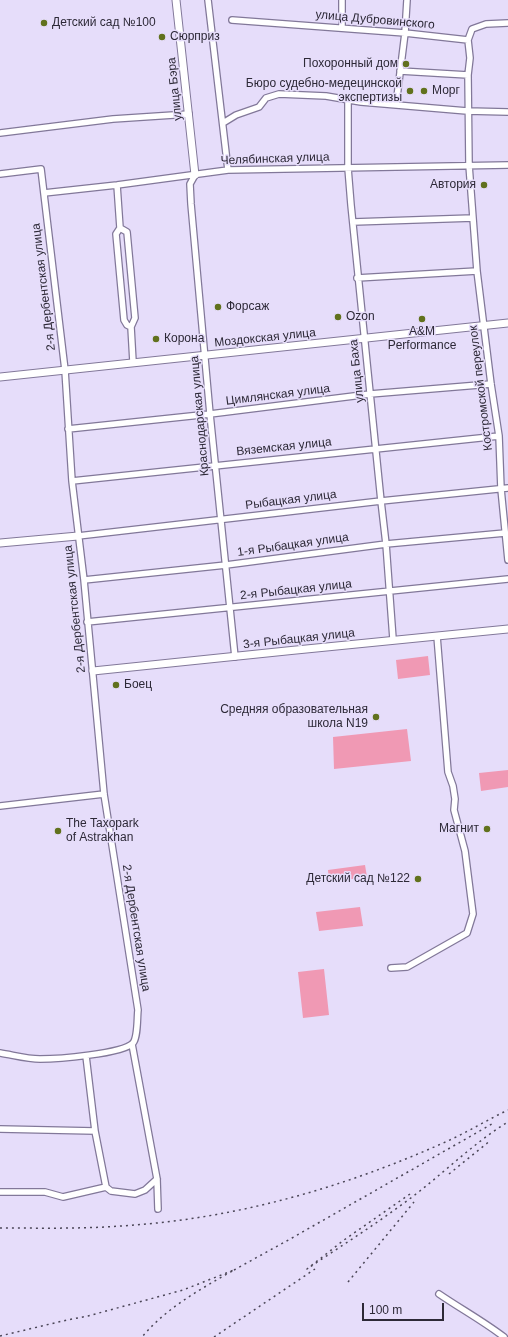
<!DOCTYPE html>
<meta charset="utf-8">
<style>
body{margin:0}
#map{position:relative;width:508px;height:1337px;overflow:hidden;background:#e6ddfa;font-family:Helvetica,sans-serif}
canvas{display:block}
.scale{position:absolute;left:362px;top:1303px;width:82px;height:18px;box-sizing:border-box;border:2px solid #2d2937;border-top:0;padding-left:5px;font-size:12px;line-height:14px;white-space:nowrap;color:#2d2937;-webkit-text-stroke:3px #e6ddfa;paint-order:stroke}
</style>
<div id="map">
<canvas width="508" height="1337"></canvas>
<div class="scale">100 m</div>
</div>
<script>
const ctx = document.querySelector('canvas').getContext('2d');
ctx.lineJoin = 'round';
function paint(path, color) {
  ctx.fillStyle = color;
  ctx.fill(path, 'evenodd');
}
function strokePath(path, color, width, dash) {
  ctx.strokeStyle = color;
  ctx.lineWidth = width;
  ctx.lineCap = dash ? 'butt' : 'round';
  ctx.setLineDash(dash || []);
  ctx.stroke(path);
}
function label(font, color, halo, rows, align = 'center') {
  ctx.font = font + ' Helvetica,sans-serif';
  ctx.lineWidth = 3;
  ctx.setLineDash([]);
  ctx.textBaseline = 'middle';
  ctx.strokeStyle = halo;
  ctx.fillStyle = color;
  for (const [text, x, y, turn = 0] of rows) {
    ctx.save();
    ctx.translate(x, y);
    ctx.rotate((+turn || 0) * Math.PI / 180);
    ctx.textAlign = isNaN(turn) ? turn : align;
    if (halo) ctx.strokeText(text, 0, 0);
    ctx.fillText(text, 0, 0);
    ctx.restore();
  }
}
paint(new Path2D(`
 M428,656L430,675L398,679L396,660Z
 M407,729L411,761L334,769L333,737Z
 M508,770V787L481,791L479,773Z
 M365,865L367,877L329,882L328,870Z
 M360,907L363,926L319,931L316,912Z
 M324,969L329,1015L303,1018L298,972Z`), '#f099b4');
const minor = new Path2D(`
 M208,0L228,170
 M342,0V28
 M232,20L405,33L468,40L472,29L486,24L508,23
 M468,40L470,58L468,75L469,165L477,271L491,384L499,436L501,489L508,560
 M400,71L468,75
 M348,100V168L351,205L381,501L386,544L393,639
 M396,105L405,33L407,0
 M223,123L236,115L259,107L266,98L279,94L326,96L361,102L467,111L508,112
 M0,133L113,119L189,114
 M0,174L41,169L65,370L72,481L84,580L104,794L138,1010C137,1018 138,1037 133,1043C123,1054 56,1059 40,1059C27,1059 13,1055 0,1053
 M195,175L190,184L191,204L210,414L235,657
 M117,185L120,228L127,232L135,318L131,327
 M44,193L117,185L228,170L508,165
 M353,222L473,218
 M120,228L116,234L124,320L127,325L131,327L133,362
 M357,278L477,271
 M68,429L210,414L370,394L491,384
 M72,481L499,436
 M78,536L381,501L508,488
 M84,580L226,565L386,544L505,533
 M87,622L508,579
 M0,806L104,794
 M391,968L407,967L467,933L473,914L465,851L454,810L455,799L453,786L448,772L437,636
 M132,1044L157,1179L158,1209
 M86,1056L95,1131L106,1187
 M0,1129L95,1131
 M0,1192H45L63,1197L106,1187L111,1191L135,1194L145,1190L157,1179
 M439,1294C461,1309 483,1321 504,1337`);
const tertiary = new Path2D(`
 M0,543L78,536
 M93,671C231,657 370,642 508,629`);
const secondary = new Path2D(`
 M176,0L195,175
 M0,377L508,323`);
strokePath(minor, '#827899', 8);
strokePath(tertiary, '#827899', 9);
strokePath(secondary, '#827899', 9);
strokePath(minor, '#fff', 5.5);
strokePath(tertiary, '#fff', 7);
strokePath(secondary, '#fff', 7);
strokePath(new Path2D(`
 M449,1174L491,1140
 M410,1194L344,1240L307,1269C344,1244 381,1221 416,1194C447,1170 475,1142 508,1122
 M0,1228C40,1228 81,1229 121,1226C236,1219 347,1187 452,1139C471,1130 489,1119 508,1110
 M234,1270L292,1238L492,1124
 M348,1282L414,1202
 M0,1336L67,1320L88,1316L183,1290L234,1270C201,1289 167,1307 142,1337
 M214,1337L315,1269`), '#4b4657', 1.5, [2, 4]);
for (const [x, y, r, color] of [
 [44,23,4,"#61711d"],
 [162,37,4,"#61711d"],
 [406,64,4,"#61711d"],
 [410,91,4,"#61711d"],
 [424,91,4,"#61711d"],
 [484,185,4,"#61711d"],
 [218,307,4,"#61711d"],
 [338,317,4,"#61711d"],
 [422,319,4,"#61711d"],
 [156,339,4,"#61711d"],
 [116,685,4,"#61711d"],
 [376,717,4,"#61711d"],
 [487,829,4,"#61711d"],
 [58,831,4,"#61711d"],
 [418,879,4,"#61711d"]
]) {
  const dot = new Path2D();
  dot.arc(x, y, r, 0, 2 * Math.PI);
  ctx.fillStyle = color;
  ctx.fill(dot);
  strokePath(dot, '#e6ddfa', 1.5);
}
label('12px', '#2d2937', '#e6ddfa', [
 ["улица Дубровинского",375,20,5],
 ["улица Бэра",175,89,-96],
 ["Челябинская улица",275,159,-2],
 ["2-я Дербентская улица",44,287,-97],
 ["Моздокская улица",265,338,-6],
 ["улица Баха",357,371,-96],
 ["Костромской переулок",481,388,-97],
 ["Цимлянская улица",278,395,-7],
 ["Краснодарская улица",200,416,-95],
 ["Вяземская улица",284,447,-6],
 ["Рыбацкая улица",291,500,-7],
 ["1-я Рыбацкая улица",293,545,-8],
 ["2-я Рыбацкая улица",296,590,-6],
 ["2-я Дербентская улица",75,609,-96],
 ["3-я Рыбацкая улица",299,639,-6],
 ["2-я Дербентская улица",136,928,81]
]);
label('12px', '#2d2937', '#e6ddfa', [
 ["Детский сад №100",52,23],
 ["Сюрприз",170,37],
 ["Похоронный дом",398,64,"right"],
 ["Бюро судебно-медецинской",402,84,"right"],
 ["экспертизы",402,98,"right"],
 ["Морг",432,91],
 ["Автория",476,185,"right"],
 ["Форсаж",226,307],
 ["Ozon",346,317],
 ["A&M",422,332,"center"],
 ["Performance",422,346,"center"],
 ["Корона",164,339],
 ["Боец",124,685],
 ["Средняя образовательная",368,710,"right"],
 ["школа N19",368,724,"right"],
 ["The Taxopark",66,824],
 ["of Astrakhan",66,838],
 ["Магнит",479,829,"right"],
 ["Детский сад №122",410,879,"right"]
], 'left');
</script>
